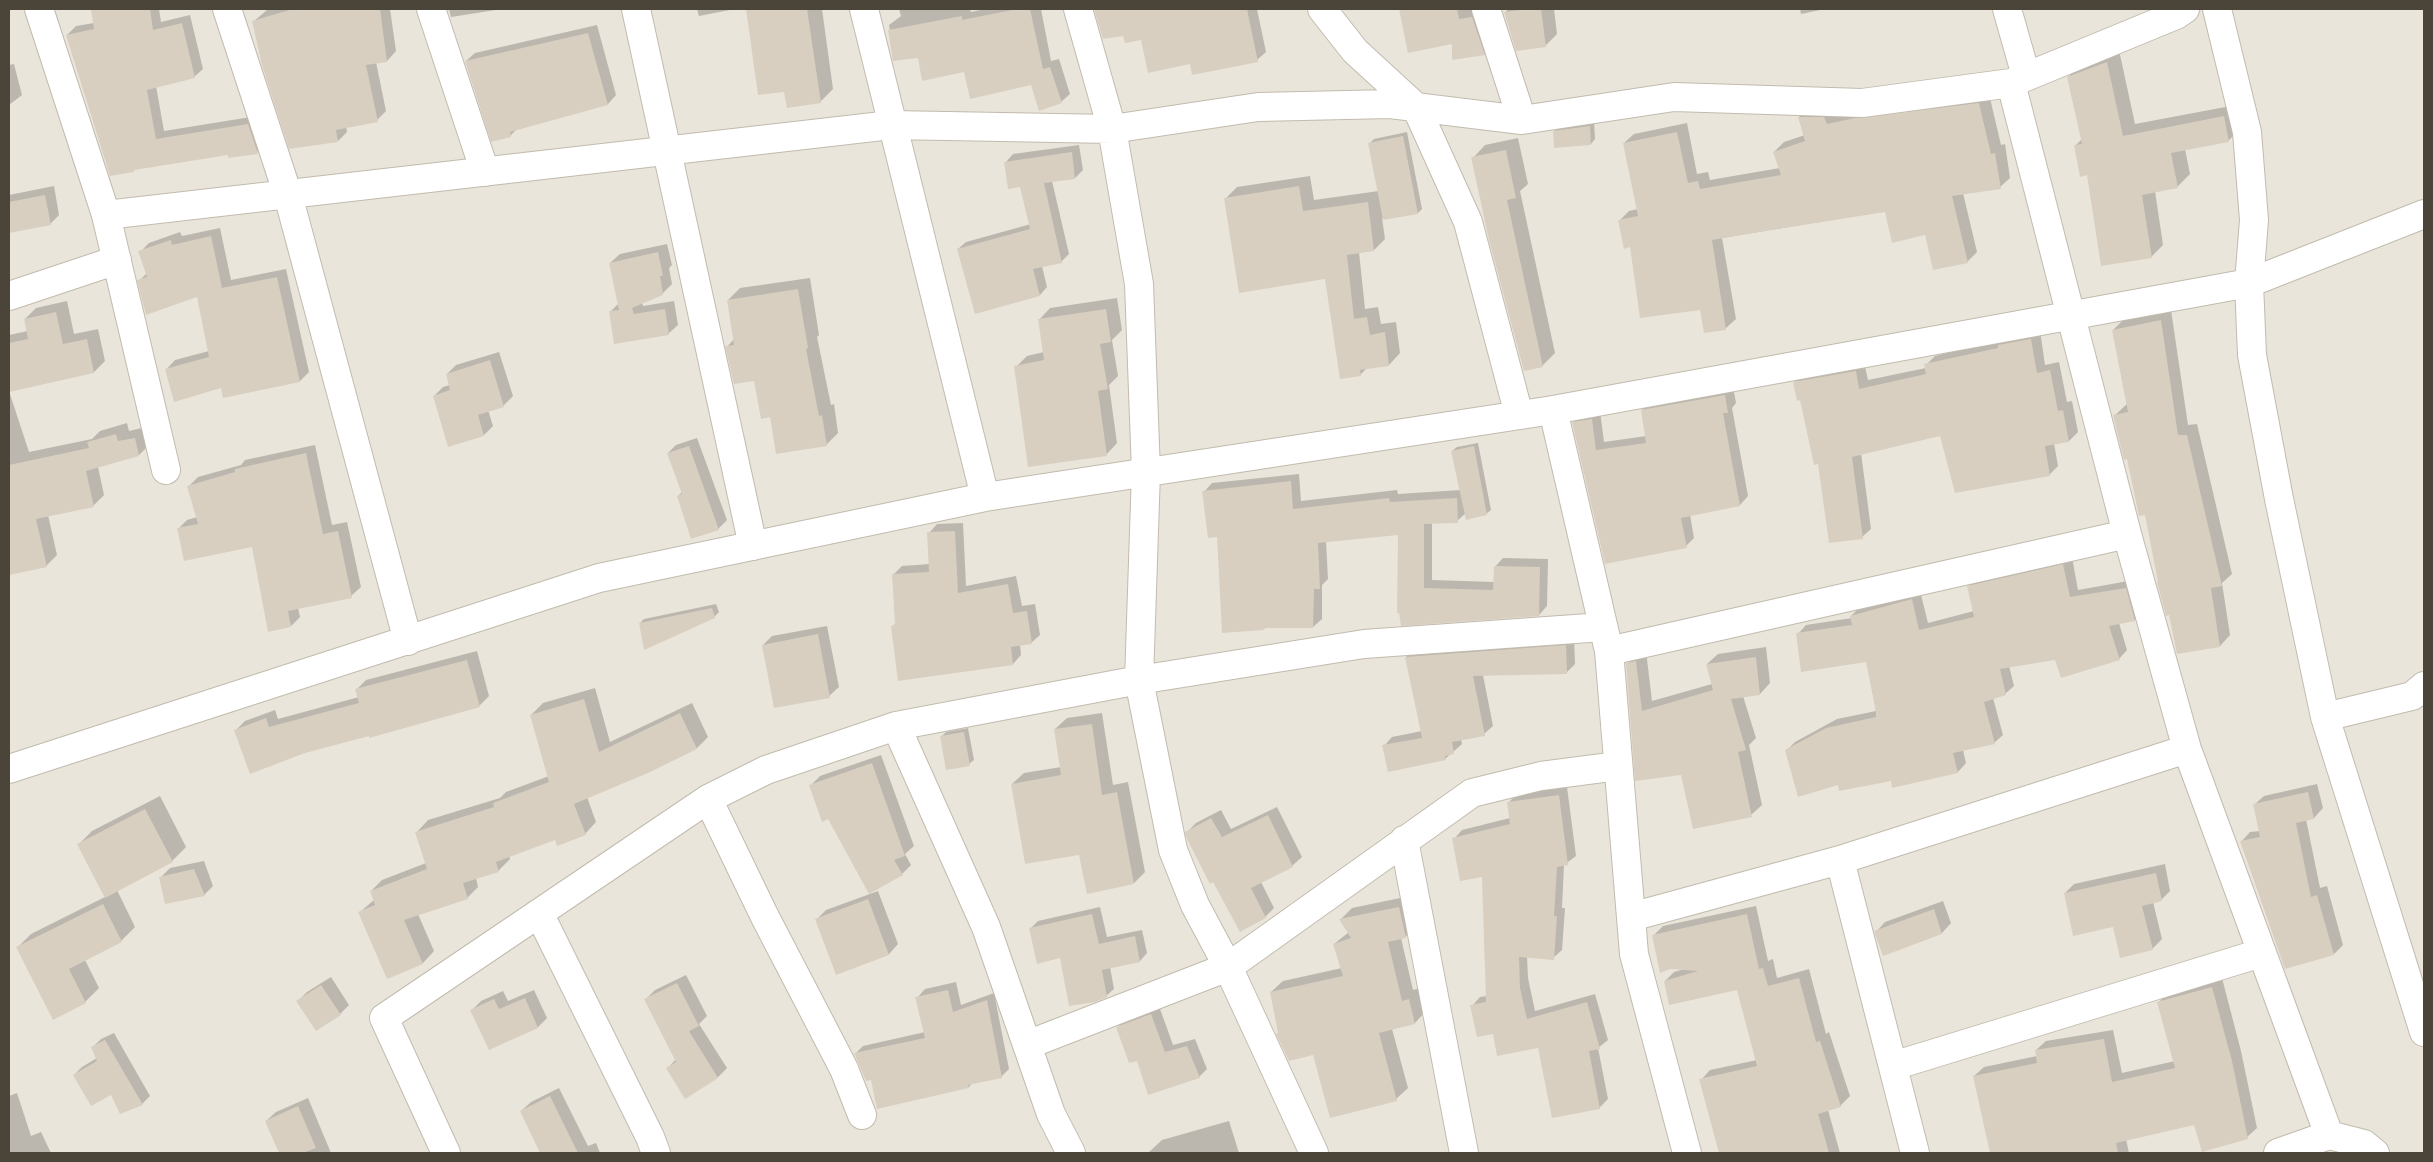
<!DOCTYPE html>
<style>
body{margin:0}
#map{position:relative;width:2433px;height:1162px;overflow:hidden;background:#f6f3ec;font-family:"Roboto Condensed",sans-serif}
canvas{display:block}
.frame{position:absolute;inset:0;border:10px solid #4b4439;pointer-events:none}
</style>
<div id="map">
<canvas width="2433" height="1162"></canvas>
<div class="frame"></div>
</div>
<script>
const ctx = document.querySelector('canvas').getContext('2d');
ctx.lineJoin = 'round';
function paint(path, color) {
  ctx.fillStyle = color;
  ctx.fill(path, 'evenodd');
}
function strokePath(path, color, width, dash) {
  ctx.strokeStyle = color;
  ctx.lineWidth = width;
  ctx.lineCap = dash ? 'butt' : 'round';
  ctx.setLineDash(dash || []);
  ctx.stroke(path);
}
paint(new Path2D(`
 M9,9H2424V1153H9Z`), '#eae5da');
paint(new Path2D(`
 M92,9H159L161,22L190,15L203,69L194,77L156,86L164,131L257,116L266,144L257,152L229,154L136,168L133,171L67,35L76,26L94,23Z
 M268,9H390L396,51L387,61L376,62L386,111L377,120L346,126L347,132L338,141L253,22Z
 M449,9H502L451,17Z
 M697,9H735L699,16Z
 M758,9H822L833,89L820,102L785,90L749,18Z
 M899,9H970L971,12L985,9H1041L1051,61L1059,59L1070,94L1061,102L1032,84L965,71L919,57L894,60L889,25L901,16Z
 M1098,9H1257L1266,52L1257,60L1191,62L1142,39L1124,34L1096,11Z
 M1400,9H1477L1493,45L1484,54L1453,43L1409,52Z
 M1508,9H1554L1557,34L1545,46L1505,13Z
 M1800,9H1825L1801,14Z
 M597,25L616,95L608,104L518,128L510,136L466,61L475,53Z
 M2119,50L2135,124L2236,105L2240,129L2228,141L2185,149L2190,174L2178,186L2155,191L2163,245L2151,257L2088,174L2075,146L2082,139L2068,77L2080,65Z
 M14,64L22,95L9,105V65Z
 M1989,94L2001,145L2005,144L2010,178L2000,187L1963,193L1977,252L1967,262L1926,234L1886,211L1722,238L1736,319L1726,328L1705,332L1701,308L1632,246L1620,220L1629,211L1638,209L1624,143L1634,134L1687,123L1697,174L1708,172L1710,180L1780,168L1774,152L1784,142L1805,135L1799,117L1809,107Z
 M1594,122L1595,139L1591,144L1554,132L1558,127Z
 M1407,132L1422,209L1418,213L1382,218L1385,239L1374,250L1359,252L1365,309L1378,307L1381,324L1396,322L1400,353L1389,365L1367,368L1360,375L1327,278L1226,198L1237,187L1310,176L1314,200L1379,191L1370,143L1374,139Z
 M1518,138L1528,184L1520,191L1555,353L1542,366L1473,158L1485,145Z
 M1079,145L1083,170L1075,178L1052,181L1069,254L1061,262L1042,266L1047,287L1040,295L958,249L966,242L1031,224L1021,185L1006,162L1013,154Z
 M54,186L59,215L50,224L9,232V195Z
 M220,228L231,280L286,269L309,372L300,381L222,386L166,370L175,360L209,351L198,295L139,281L147,273L140,252L149,243L180,232L182,236Z
 M667,244L672,265L669,268L672,284L662,294L642,302L643,306L674,301L678,325L668,334L610,312L619,303L610,263L620,254Z
 M810,278L819,335L817,337L831,405L834,404L838,433L826,445L771,416L755,379L727,347L734,339L728,300L740,288Z
 M1117,298L1122,330L1112,340L1118,376L1109,385L1117,443L1106,455L1016,367L1027,356L1044,352L1039,320L1050,308Z
 M67,301L74,334L98,329L105,361L94,372L9,391L29,452L92,439L100,431L127,423L129,431L146,427L150,444L139,455L98,467L104,495L93,506L48,515L57,555L46,566L9,574V335L28,331L25,319L36,308Z
 M2171,310L2188,425L2197,424L2232,574L2222,583L2230,635L2220,646L2170,614L2160,581L2146,514L2114,416L2127,404L2113,330L2124,319Z
 M2040,330L2045,365L2059,362L2067,402L2072,401L2078,432L2069,441L2054,443L2058,466L2049,475L1941,434L1861,453L1871,529L1862,537L1819,463L1795,382L1803,374L1864,362L1868,380L1926,368V365L1935,356Z
 M499,352L513,396L504,405L488,410L493,426L484,435L434,396L443,387L450,385L447,374L456,365Z
 M1733,387L1736,403L1732,408L1748,496L1740,505L1690,515L1694,538L1686,546L1606,563L1573,423L1582,414L1600,411L1604,442L1646,436L1642,410L1651,402Z
 M697,438L727,520L718,529L678,496L682,492L668,453L676,445Z
 M1478,443L1491,510L1486,514L1466,513L1457,521L1432,523V580L1494,582L1495,567L1503,558L1548,559L1547,606L1539,615L1402,624L1399,534L1326,541L1328,579L1322,585V619L1313,627H1266L1264,629L1218,535L1204,492L1212,483L1299,474L1301,501L1397,490L1398,494L1461,490L1452,451L1457,447Z
 M315,445L332,525L347,522L361,587L351,596L298,608L300,617L291,626L253,545L178,529L187,520L197,517L189,486L198,477L241,465L245,460Z
 M963,523L966,586L1016,576L1022,606L1035,604L1040,635L1031,643L1020,645L1021,655L1013,664L893,626L897,622L894,574L902,566L930,564L929,533L937,524Z
 M2072,557L2078,590L2134,580L2143,612L2135,620L2119,623L2127,650L2119,659H2056L2009,666L2014,686L2005,694L1993,698L2003,735L1994,743L1963,750L1966,763L1958,772L1893,787L1891,779L1839,784L1786,751L1795,742L1837,719L1876,711L1867,661L1798,634L1806,625L1852,618L1851,616L1859,608L1920,591L1928,623L1974,611L1969,586L1977,578Z
 M716,604L719,612L714,617L640,623L644,619Z
 M827,626L839,687L829,696L763,645L772,636Z
 M1574,637L1575,664L1566,673L1483,675L1493,726L1484,734L1461,739L1462,744L1445,759L1384,746L1392,737L1422,731L1406,657L1415,649Z
 M1766,647L1770,683L1760,694L1743,696L1756,738L1749,745L1762,805L1751,815L1682,774L1637,779L1627,664L1638,653L1646,651L1652,701L1712,684L1707,664L1718,654Z
 M477,651L489,696L480,705L370,736L369,734L236,730L245,721L275,710L278,719L359,697L357,689L366,680Z
 M595,688L610,742L692,703L708,737L697,748L587,797L596,822L585,834L556,838L509,856L510,859L498,871L476,878L478,887L467,898L418,914L434,951L423,963L388,977L360,912L374,900L371,891L382,880L426,863L417,832L428,820L500,798L506,792L549,776L531,715L543,703Z
 M1102,713L1113,785L1128,782L1145,872L1134,883L1012,784L1024,773L1061,767L1055,729L1067,718Z
 M968,728L974,760L969,764L941,737L946,732Z
 M881,755L914,846L905,854L911,865L902,874L829,818L810,786L820,776Z
 M2317,784L2323,808L2314,818L2306,819L2320,888L2327,886L2343,945L2334,954L2241,842L2250,832L2260,831L2254,805L2264,796Z
 M1567,787L1576,856L1564,865L1562,908H1565L1562,950L1553,958L1527,956L1528,978L1535,1011L1595,994L1608,1040L1598,1048L1608,1099L1599,1108L1539,1046L1494,1032L1472,1006L1480,997L1487,996L1483,876L1454,839L1462,830L1510,818L1508,803L1517,794Z
 M160,796L186,847L172,861L117,890L135,927L121,941L85,960L99,988L85,1002L18,947L31,934L105,897L78,845L92,831Z
 M1277,807L1302,857L1292,866L1261,882L1274,908L1265,917L1187,832L1196,823L1221,810L1231,829Z
 M204,861L213,886L204,895L161,877L170,868Z
 M2165,864L2170,891L2161,900L2153,902L2162,939L2152,949L2065,893L2074,884Z
 M878,891L898,944L889,954L836,973L817,919L826,910Z
 M1410,896L1417,925L1405,937L1401,938L1413,990L1420,988L1426,1011L1415,1023L1392,1029L1408,1088L1396,1099L1279,1032L1271,992L1283,981L1342,968L1334,944L1349,932L1341,919L1352,908Z
 M1943,901L1951,923L1942,933L1884,955L1876,932L1885,922Z
 M1756,906L1768,961L1773,959L1777,978L1809,969L1826,1034L1829,1032L1850,1096L1840,1106L1828,1110L1840,1153H1720L1711,1111H1708L1701,1080L1710,1070L1757,1060L1738,989L1665,981L1674,972L1684,969L1653,936L1663,926Z
 M1100,907L1107,937L1142,930L1147,953L1140,961L1110,967L1114,989L1106,996L1030,929L1038,921Z
 M686,975L707,1016L699,1024L727,1068L718,1077L686,1097L668,1068L676,1059L646,999L655,990Z
 M331,977L349,1005L340,1014L298,1001L307,992Z
 M2222,978L2241,1051L2257,1128L2247,1137L2195,1123L2126,1139L2129,1153H1991L1974,1076L1984,1067L2037,1056L2036,1050L2046,1041L2113,1030L2122,1073L2175,1061L2159,1002L2168,992Z
 M956,982L961,1005L994,993L1009,1069L1001,1077L973,1082L969,1087L855,1054L863,1046L925,1032L917,998L925,989Z
 M534,990L547,1018L538,1027L489,1049L472,1010L481,1001L503,991L508,1001Z
 M1159,1006L1173,1045L1195,1039L1207,1069L1199,1077L1138,1059L1117,1028L1125,1019Z
 M114,1033L150,1096L142,1104L112,1093L74,1075L82,1067L97,1058L93,1047L101,1039Z
 M559,1088L588,1146L596,1143L600,1153H542L521,1111L531,1102Z
 M17,1093L31,1136L41,1132L51,1153H9V1096Z
 M308,1098L331,1153H280L266,1121L276,1112Z
 M1229,1121L1239,1153H1148L1162,1140Z`), '#0003');
paint(new Path2D(`
 M91,9H150L153,30L182,23L195,78L147,90L156,139L248,124L258,154L228,158V155L134,170V172L110,176L66,35L94,29Z
 M293,9H380L387,62L366,65L378,122L336,130L338,142L289,149L262,65L252,21Z
 M746,9H807L821,103L787,108L784,92L758,95Z
 M1017,9H1030L1043,69L1050,67L1062,103L1039,111L1031,85L970,99L964,72L922,81L918,58L893,61L888,30L962,16V20Z
 M1094,9H1247L1258,62L1192,75L1190,64L1148,73L1141,40L1125,43L1123,36L1103,39Z
 M1399,9H1457L1459,19L1472,17L1485,55L1452,60V44L1408,53Z
 M1529,9H1541L1546,47L1516,51L1504,12Z
 M588,33L608,105L510,132L511,137L491,142L465,61Z
 M2107,62L2123,136L2224,116L2229,142L2171,153L2178,188L2142,195L2152,258L2101,266L2087,175L2080,177L2074,145L2082,144L2067,77Z
 M1979,103L1991,154L1995,153L2001,189L1952,196L1968,263L1933,270L1925,235L1892,243L1885,212L1771,230L1712,240L1726,330L1704,333L1700,310L1640,318L1630,247L1624,249L1618,220L1638,216L1623,143L1677,132L1688,183L1698,181L1700,189L1781,175L1773,152L1805,141L1798,117H1824L1827,124L1855,118Z
 M1590,126L1591,145L1554,148L1553,131Z
 M1403,136L1418,214L1383,220L1368,143Z
 M1506,150L1516,198L1507,200L1543,367L1524,371L1489,240L1471,157Z
 M1072,152L1075,179L1044,183L1062,263L1033,269L1040,296L975,314L957,249L1030,229L1020,187L1008,189L1004,162Z
 M1299,186L1303,211L1368,202L1374,251L1347,255L1354,319L1367,317L1370,335L1385,332L1389,366L1360,370L1361,376L1340,379L1325,279L1239,293L1224,198Z
 M45,195L51,225L9,233V202Z
 M211,236L222,288L277,277L300,382L223,398L221,388L174,402L165,369L209,357L197,297L146,315L137,280L147,277L138,251L171,240L172,245Z
 M658,252L663,276H660L663,295L632,308L634,314L665,309L669,335L614,344L609,311L619,310L609,263Z
 M798,289L808,348L806,349L819,416L822,415L827,446L776,454L770,417L761,419L754,381L734,384L725,346L734,345L727,300Z
 M1106,309L1111,342L1100,344L1108,389L1098,391L1107,456L1028,467L1014,366L1044,360L1038,319Z
 M56,312L63,344L87,339L94,373L9,392V343L28,339L24,319Z
 M2161,320L2178,435H2187L2222,586L2211,588L2220,647L2177,654L2169,615L2166,616L2157,582H2158L2145,515L2139,516L2127,459L2124,460L2113,415L2128,412L2112,330Z
 M2031,339L2037,373L2050,370L2058,411L2063,410L2069,442L2045,446L2050,476L1955,493L1940,436L1852,457L1863,539L1829,543L1818,464L1814,465L1800,400L1797,401L1793,382L1856,371L1859,389L1926,374L1924,364L1998,348V345Z
 M490,360L504,407L478,415L484,436L448,447L433,396L450,390L446,374Z
 M1725,395L1728,413H1723L1740,506L1681,518L1687,548L1605,564L1572,422L1592,419L1596,450L1646,443L1641,410Z
 M116,434L118,441L135,438L139,456L86,471L94,507L36,519L47,567L9,575V465L89,448L87,442Z
 M689,446L719,530L691,539L677,496L682,494L667,453Z
 M1474,446L1487,515L1466,520L1451,451Z
 M306,453L323,534L338,531L352,598L288,611L291,627L268,632L252,547L184,561L177,528L198,524L187,486L235,472V469Z
 M1291,481L1293,509L1389,498L1390,502L1457,498L1458,523L1424,524V588L1493,590L1494,566L1540,567L1539,616L1401,626L1399,613H1397L1398,535L1318,543L1320,589H1314L1313,628H1264V630L1222,633L1217,537L1208,538L1202,491Z
 M955,531L958,593L1008,584L1013,613L1027,611L1032,644L1011,647L1013,665L898,681L891,626L895,625L892,574L929,572L927,532Z
 M2063,564L2070,597L2126,588L2135,621L2109,626L2120,660L2061,678L2055,660L2000,669L2006,695L1984,702L1995,744L1953,753L1958,773L1892,788L1891,781L1839,791L1838,785L1798,797L1785,750L1826,728L1876,717V711L1866,662L1801,672L1796,633L1852,625L1850,616L1912,599L1919,630L1974,617L1967,586Z
 M712,608L715,618L644,650L639,623Z
 M818,634L830,698L774,708L762,645Z
 M1566,645L1567,674L1473,676L1485,736L1452,742L1454,754L1445,756L1446,760L1388,772L1382,745L1422,738L1405,657Z
 M1756,657L1760,695L1731,699L1746,750L1738,752L1752,817L1693,829L1681,775L1635,781L1626,663L1636,661L1642,711L1713,690L1706,664Z
 M467,660L480,707L369,738V736L305,753L250,774L234,730L266,718L269,727L359,703L355,689Z
 M584,699L599,752L680,713L697,749L648,773L574,804L586,835L557,846L555,840L496,862L499,872L463,883L468,899L404,920L423,964L387,979L358,912L375,905L370,891L427,869L415,832L494,807L493,803L549,782L530,715Z
 M1092,724L1102,795L1117,792L1134,884L1087,894L1079,855L1025,864L1011,784L1061,775L1054,729Z
 M964,732L970,766L946,770L940,736Z
 M872,763L905,856L894,860L903,875L869,894L828,819L822,822L809,785Z
 M2308,792L2314,819L2296,823L2311,897L2317,895L2334,955L2285,969L2240,841L2260,837L2253,804Z
 M1559,795L1568,865L1557,867L1554,916H1557L1554,960L1519,957L1520,988L1527,1019L1587,1002L1600,1049L1589,1051L1600,1109L1552,1118L1538,1048L1497,1056L1493,1034L1477,1037L1470,1005L1486,1002L1482,877L1460,881L1452,838L1510,824L1507,802Z
 M145,809L173,862L105,898L77,844Z
 M1268,815L1293,867L1251,888L1266,918L1240,932L1213,882L1210,884L1187,839L1185,832L1211,818L1222,837Z
 M194,869L205,896L165,904L159,877Z
 M2156,873L2162,901L2142,906L2153,950L2120,958L2113,927L2073,936L2064,893Z
 M868,899L889,955L836,975L815,919Z
 M103,904L122,942L69,969L86,1003L53,1020L16,947Z
 M1399,907L1406,938L1388,942L1402,1001L1409,999L1415,1024L1379,1033L1397,1101L1330,1118L1313,1055L1289,1061L1276,1034L1278,1033L1270,992L1343,976L1333,944L1351,938L1339,919Z
 M1934,909L1942,934L1883,956L1874,931Z
 M1092,914L1099,944L1135,936L1140,962L1102,970L1107,997L1095,1002L1069,1006L1060,958L1037,964L1029,928Z
 M1747,914L1759,969L1763,968L1768,986L1799,978L1816,1042L1820,1041L1841,1107L1818,1114L1829,1153H1719L1699,1079L1757,1066L1737,990L1669,1005L1664,981L1698,971L1670,969L1660,973L1652,935Z
 M677,983L699,1026L689,1031L718,1078L685,1099L666,1068L676,1062L644,999Z
 M321,985L341,1015L316,1031L296,1001Z
 M2212,987L2232,1061L2248,1139L2202,1152L2194,1125L2116,1143L2118,1153H1990L1973,1076L2037,1063L2035,1050L2104,1039L2112,1082L2175,1068L2157,1002Z
 M948,990L953,1012L987,1000L1002,1078L968,1085L969,1088L877,1109L871,1080L866,1081L854,1053L925,1038L915,997Z
 M525,998L538,1028L489,1050L470,1010L494,999L499,1009Z
 M1151,1014L1165,1052L1187,1046L1200,1078L1148,1095L1137,1061L1129,1063L1116,1027Z
 M105,1040L143,1105L120,1114L111,1095L91,1106L73,1075L97,1061L91,1047Z
 M550,1096L578,1153H540L520,1111Z
 M298,1106L316,1148L302,1153H279L265,1121Z`), '#d8cfc1');
const minor = new Path2D(`
 M39,9L106,215L166,470
 M227,9L288,195L408,641
 M431,9L485,172
 M636,9L753,546
 M864,9L985,497
 M1078,9L1112,129L1139,284L1146,472L1139,680L1173,850L1195,905L1228,967L1314,1153
 M1322,9L1355,51L1416,107L1468,222L1519,415
 M1486,9L1522,120
 M2007,9L2026,76
 M2217,9L2247,132L2254,220L2249,283L2252,355L2279,499L2325,717L2424,1032
 M2011,83L2127,534L2187,749L2329,1135L2364,1144L2375,1153
 M106,215L891,125L1112,129L1258,107L1390,104L1522,120L1674,97L1862,103L2011,83L2176,15L2185,9
 M9,296L117,260
 M1553,410L1609,651L1634,954L1687,1153
 M1609,651L2127,534
 M2325,717L2412,696L2424,686
 M896,726L986,927L1051,1114L1071,1153
 M9,769L599,578L985,497L1553,410L2249,283L2424,214
 M708,799L765,917L844,1069L862,1115
 M1404,840L1464,1153
 M1840,860L1915,1153
 M539,913L650,1137L656,1153
 M1631,917L1840,860L2187,749
 M1027,1045L1228,967L1472,793L1541,776L1618,766
 M1893,1066L2261,953
 M446,1153L384,1018L708,799L766,770L896,726L1139,680L1364,644L1603,627
 M2278,1153L2329,1135`);
strokePath(minor, '#c2bbae', 30);
strokePath(minor, '#fff', 28);
</script>
